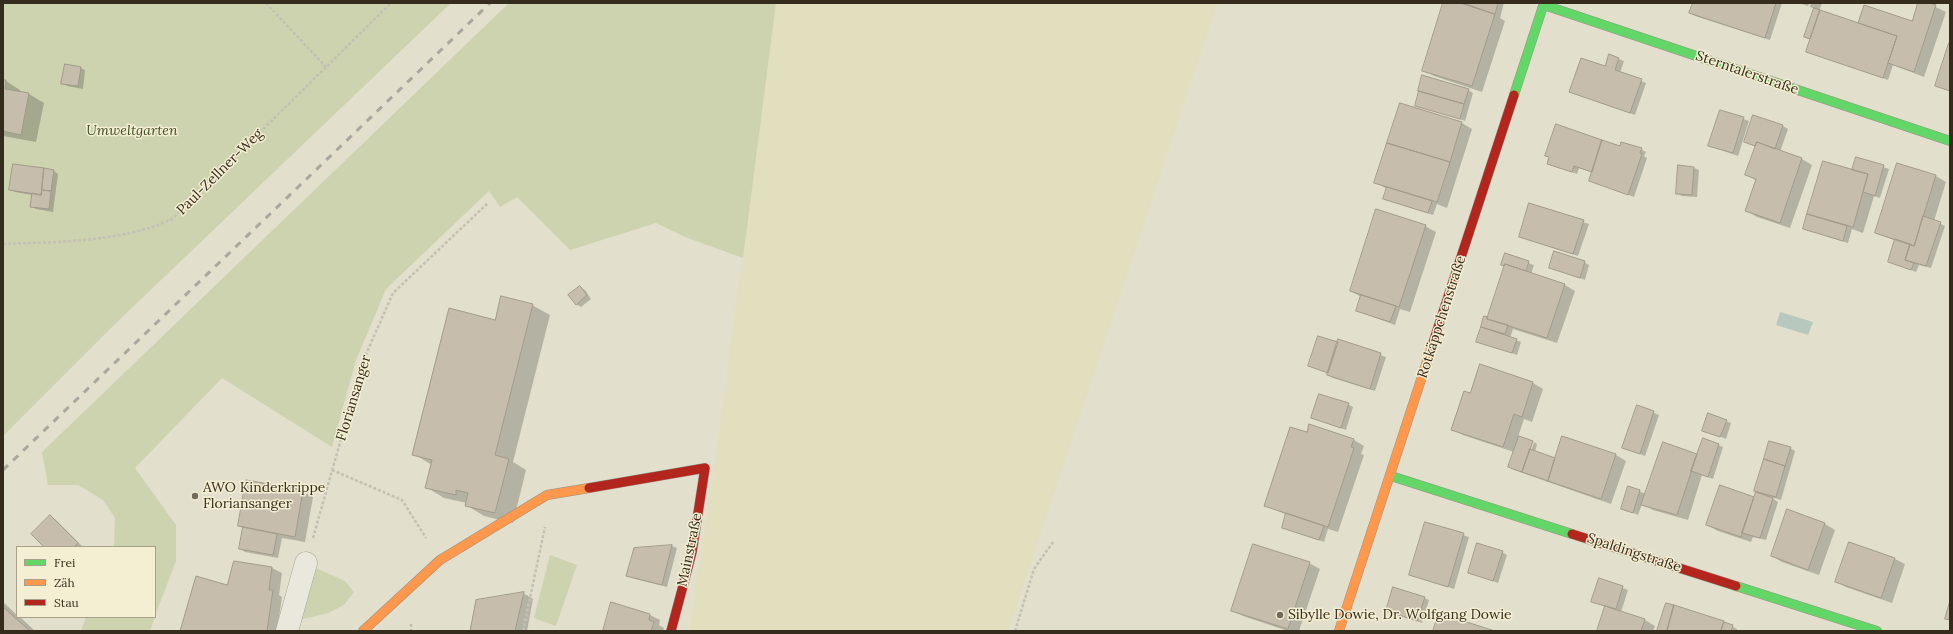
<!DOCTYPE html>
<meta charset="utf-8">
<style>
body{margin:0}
#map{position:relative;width:1953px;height:634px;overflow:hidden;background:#e2dfcc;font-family:Lora,serif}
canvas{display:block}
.frame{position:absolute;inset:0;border:4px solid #362c1e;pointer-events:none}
.legend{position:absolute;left:16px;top:546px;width:140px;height:72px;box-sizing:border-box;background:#f4eed2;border:1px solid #a8a08a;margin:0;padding:5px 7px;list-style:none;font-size:12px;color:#362c1e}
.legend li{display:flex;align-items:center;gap:8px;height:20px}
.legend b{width:20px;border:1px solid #a8a08a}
</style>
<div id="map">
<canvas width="1953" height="634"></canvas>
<div class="frame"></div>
<ul class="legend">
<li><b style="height:5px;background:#63d668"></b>Frei</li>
<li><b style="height:5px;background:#ff974d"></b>Zäh</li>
<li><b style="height:5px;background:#b3261e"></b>Stau</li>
</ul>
</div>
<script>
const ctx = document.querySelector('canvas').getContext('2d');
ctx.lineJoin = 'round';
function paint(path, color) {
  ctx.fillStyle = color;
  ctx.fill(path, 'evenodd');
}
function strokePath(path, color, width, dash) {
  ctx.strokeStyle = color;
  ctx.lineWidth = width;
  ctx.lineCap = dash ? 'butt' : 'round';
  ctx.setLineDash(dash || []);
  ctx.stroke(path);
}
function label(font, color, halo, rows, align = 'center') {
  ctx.font = font + ' Lora,serif';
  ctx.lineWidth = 3;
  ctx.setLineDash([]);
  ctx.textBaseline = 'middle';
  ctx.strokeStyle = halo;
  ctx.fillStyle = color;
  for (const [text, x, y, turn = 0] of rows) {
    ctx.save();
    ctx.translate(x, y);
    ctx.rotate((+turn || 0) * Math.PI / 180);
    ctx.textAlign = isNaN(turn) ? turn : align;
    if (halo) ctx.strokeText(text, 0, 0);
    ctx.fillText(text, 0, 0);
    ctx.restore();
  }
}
paint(new Path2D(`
 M776,3H1218L1008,631H689L716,455Z`), '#e1dfbd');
paint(new Path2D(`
 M3,3H451L114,325L3,436Z
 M509,3H776L743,258L685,237L656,223L570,250L517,197L500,207L489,191L386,289L356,360L332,447L222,378L135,468L176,525V561L155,616V547H114L115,518L103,500L78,485H48L42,452Z
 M550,555L577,565L556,626L534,618Z
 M316,568L345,581L354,592L344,605L328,613L299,620Z
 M86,617H155L150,631H81Z`), '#ced3af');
paint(new Path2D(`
 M1780,312L1813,322L1808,335L1776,325Z`), '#b7c9bf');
paint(new Path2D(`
 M1444,3L1468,6L1464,3H1504L1500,18L1505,21L1482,92L1434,76L1424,70Z
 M1694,3H1782L1770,40L1695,16L1690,13Z
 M1798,3H1809L1808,6Z
 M1811,3H1822L1819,11L1858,24L1913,23L1919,3H1927L1946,12L1924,77L1893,65L1888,80L1807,51L1811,39L1805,36L1815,9L1810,7Z
 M1610,56L1624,61L1620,73L1646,83L1635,115L1571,92L1606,68Z
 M80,68L85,70L83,89L67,86L62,83Z
 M3,79L20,90V92L29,94L44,103L36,142L3,136Z
 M1468,90L1473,93L1465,121L1416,105Z
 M1401,104L1462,123L1472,129L1447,208L1437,204L1433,215L1390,201L1387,189L1375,182Z
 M1721,111L1749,121L1738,156L1710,146Z
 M1783,126L1788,129L1780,152L1802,159L1812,165L1790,228L1757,217L1747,211L1757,181L1747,175L1756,147L1745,142Z
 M1621,148L1641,149L1646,152L1644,156L1647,158L1634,197L1590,181L1593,173L1579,168L1577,174L1553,166L1550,158L1547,156Z
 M1857,158L1889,169L1880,198L1874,196L1863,233L1852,229L1848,243L1804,229L1812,216L1808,214L1857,172Z
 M1898,164L1936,176L1946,182L1934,221L1945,226L1931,268L1919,265L1916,272L1889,262L1896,241L1876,232Z
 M13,165L54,171L58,174L53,212L36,209L31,206L32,195L15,192L10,189Z
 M1679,166L1694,168L1699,170L1697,197L1682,196L1677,193Z
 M1530,204L1589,224L1578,256L1520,237Z
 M1425,226L1436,232L1410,312L1400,309L1395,325L1357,311L1361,297L1351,291Z
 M1505,255L1534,265L1531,274L1565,285L1575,291L1557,343L1513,329L1510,338L1521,342L1517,355L1478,341L1485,317L1488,318L1505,266L1502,265Z
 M1584,262L1589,265L1585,280L1550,268Z
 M580,287L585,290L591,299L581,307L576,304Z
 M532,305L550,315L513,462L526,470L513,523L484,516L466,505L467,503L444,498L426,487L432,465L414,454L496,321Z
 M1339,341L1386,357L1375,391L1333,378L1328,375L1329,373L1310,366L1339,343Z
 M1481,365L1533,383L1543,389L1532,422L1524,419L1518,437L1532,441L1528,453L1530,454L1534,442L1537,444L1535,452L1556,459L1563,438L1616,455L1626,461L1611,504L1514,470L1509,467L1514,452L1463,435L1453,429L1471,394Z
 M1348,404L1353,407L1346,430L1313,418Z
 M1637,406L1659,415L1645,456L1624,448Z
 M1726,421L1731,423L1726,439L1704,430Z
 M1310,426L1354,440L1364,446L1361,454L1364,455L1338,532L1328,529L1324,542L1283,527L1287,515L1265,505L1307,433Z
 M1718,445L1723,447L1713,479L1702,475L1688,520L1653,510L1642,504L1638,515L1622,508L1629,487L1646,494L1697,455Z
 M1790,448L1795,451L1781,500L1771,497L1778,502L1766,540L1753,537L1751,542L1718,531L1707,525L1720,486L1755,498L1757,492Z
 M302,491L313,497L305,542L282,538L278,558L245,552L240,549L244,528L239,526Z
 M1788,511L1825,524L1835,530L1819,575L1782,562L1772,556Z
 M50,516L55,519L82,546L45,547Z
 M1426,523L1469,537L1454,589L1411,574Z
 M672,546L677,548L667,587L632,578L628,575L635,549Z
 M1502,552L1507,555L1498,583L1469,572Z
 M1895,559L1905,564L1892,603L1846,587L1836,581Z
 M1309,563L1320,569L1299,631H1288L1243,616L1232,610Z
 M272,568L282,573L279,595L282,597L277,631H181L228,587Z
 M1600,579L1628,590L1621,612L1645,620L1655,626L1653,631H1598L1606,607L1593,602Z
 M523,593L533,599L527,631H471Z
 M1424,598L1429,600L1422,623L1387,611Z
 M3,602L17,615V617H20L35,631H3Z
 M611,604L650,615L660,620L659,625L664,628L663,631H604Z
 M1667,604L1724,622L1737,629V631H1658Z`), '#0003');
const building = new Path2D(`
 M1443,3H1460L1495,14L1472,86L1422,71Z
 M1463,3H1498L1495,14Z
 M1693,3H1776L1765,38L1689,13Z
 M1918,3H1930L1936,5L1914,72L1888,63L1897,36L1858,23L1864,5L1912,21Z
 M1814,8L1820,10L1810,39L1804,37Z
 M1820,10L1897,36L1883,78L1806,52Z
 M1949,43H1950V91L1935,86Z
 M1609,54L1619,58L1615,70L1642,79L1630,113L1569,92L1581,58L1605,66Z
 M65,64L81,67L78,86L61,84Z
 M1422,75L1469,89L1464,104L1418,91Z
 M3,80H6L5,89L29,93L21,135L3,131Z
 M1419,91L1464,104L1460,119L1415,106Z
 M1400,103L1462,122L1450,162L1387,143Z
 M1720,110L1744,117L1733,153L1708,146Z
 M1753,115L1783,125L1775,149L1757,142L1755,146L1744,142Z
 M1556,124L1602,140L1592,172L1574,166L1572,172L1547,164L1549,157L1545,156Z
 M1602,140L1620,146L1621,142L1642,148L1640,153L1642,154L1628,195L1589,181Z
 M1757,142L1802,158L1780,223L1745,211L1756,179L1745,175Z
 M1387,143L1450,162L1437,202L1374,183Z
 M1856,157L1884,165L1875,196L1863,192L1868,174L1852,170Z
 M1823,161L1868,174L1853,227L1807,214Z
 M1897,163L1936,175L1914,246L1875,233Z
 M13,164L44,168L41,195L9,190Z
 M1678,165L1694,167L1692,195L1676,194Z
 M44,168L54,170L51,191L42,190Z
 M1387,187L1432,201L1428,213L1383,199Z
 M42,190L51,191L49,209L30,207L32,193L41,195Z
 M1529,203L1584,220L1573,254L1519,237Z
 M1376,209L1426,225L1399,307L1350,291Z
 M1807,214L1847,226L1843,241L1803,229Z
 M1923,216L1941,222L1926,266L1905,260L1910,244L1914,246Z
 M1895,239L1910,244L1905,260L1914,263L1911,270L1888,262Z
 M1554,251L1585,261L1580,278L1549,268Z
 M1505,253L1529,261L1526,271L1505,264L1504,266L1501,265Z
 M1505,264L1565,284L1547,338L1487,319Z
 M580,286L587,295L576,305L568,295Z
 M1361,295L1396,306L1390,322L1356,311Z
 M501,296L533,304L495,455L509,459L495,513L465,506L468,493L456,490V495L425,488L432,460L412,455L449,308L495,320Z
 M1484,316L1488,317L1487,319L1508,325L1505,334L1481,327Z
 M1481,327L1517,339L1512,353L1476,342Z
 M1318,336L1338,342L1328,373L1308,366Z
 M1338,339L1381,353L1370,389L1327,375Z
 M1480,364L1533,382L1522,417L1514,414L1503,447L1451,430L1464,391L1470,393Z
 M1319,394L1349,403L1341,428L1311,418Z
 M1637,405L1654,411L1640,454L1622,448Z
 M1708,413L1727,420L1720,437L1702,431Z
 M1309,424L1354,439L1351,447L1354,448L1328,527L1264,506L1290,427L1307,432Z
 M1519,436L1533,441L1522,472L1508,467Z
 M1562,436L1616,454L1601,499L1548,481Z
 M1703,438L1719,444L1708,477L1691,471Z
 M1769,441L1791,447L1785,466L1764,459Z
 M1663,442L1697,454L1677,515L1641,505Z
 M1530,449L1555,458L1548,481L1522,472Z
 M1764,459L1785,466L1776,497L1754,491Z
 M246,480L303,490L295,537L238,526Z
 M1720,485L1754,497L1741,537L1706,525Z
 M1628,486L1640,490L1633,513L1621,509Z
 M1756,492L1773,498L1760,538L1742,533Z
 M1787,509L1825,523L1808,570L1771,556Z
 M1286,513L1324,526L1319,540L1282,528Z
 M50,515L78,543L74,547H44L31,534Z
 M1425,522L1464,533L1448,587L1409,575Z
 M243,527L277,534L273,555L239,549Z
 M1849,542L1895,558L1881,598L1835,582Z
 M1477,543L1503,551L1493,581L1468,573Z
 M1253,544L1310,562L1288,629L1231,611Z
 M672,545L662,585L626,576L634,548Z
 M234,561L272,567L269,590H273L267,631H180L196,576L227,585Z
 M1599,578L1623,586L1616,609L1591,602Z
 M1393,587L1425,597L1417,621L1386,611Z
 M524,592L515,631H470L476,600Z
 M1950,601V620L1945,619Z
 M611,602L650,614L649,620L654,622L651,631H603Z
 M1666,603L1674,605L1667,631H1657Z
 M1674,605L1724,621L1721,631H1667Z
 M1605,606L1645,619L1641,631H1597Z
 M3,607L30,631H3Z
 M1439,613L1476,625L1495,631H1433Z
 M1724,622L1733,625L1731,631H1721Z`);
paint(building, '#c6bdad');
strokePath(building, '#a29a8b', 1);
const street = new Path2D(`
 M287,631L306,563`);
const fast = new Path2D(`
 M1544,5L1950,141
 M1514,95L1544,3
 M1391,476L1572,534
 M1736,586L1877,631`);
const slow = new Path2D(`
 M363,631L440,560L547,495L589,488
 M1339,631L1432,346`);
const jam = new Path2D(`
 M1432,346L1514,95
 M589,488L705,468L692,552L671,631
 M1572,534L1736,586`);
strokePath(street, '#a7a395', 23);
strokePath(fast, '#979385', 10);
strokePath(slow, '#979385', 10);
strokePath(jam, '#979385', 10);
strokePath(new Path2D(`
 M266,3L326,67
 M3,244C55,242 125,242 172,219L391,3
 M332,470L402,500L426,538
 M313,538L363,361L393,293L488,203
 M411,624V631
 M523,631L545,527
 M1015,631L1034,569L1053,542`), '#c3c0b4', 2.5, [3, 2]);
strokePath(street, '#eae8dd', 22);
strokePath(fast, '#63d668', 9);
strokePath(slow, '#ff974d', 9);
strokePath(jam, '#b3261e', 9);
strokePath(new Path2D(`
 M3,470L490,3`), '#aaa79e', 3, [7, 7]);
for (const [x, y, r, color] of [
 [195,496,4,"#726b5b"],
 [1280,615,4,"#726b5b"]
]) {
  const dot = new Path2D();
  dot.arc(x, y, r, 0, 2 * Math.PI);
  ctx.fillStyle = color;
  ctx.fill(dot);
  strokePath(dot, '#f4eed2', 1.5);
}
label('14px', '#362c1e', '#f4eed2', [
 ["Sterntalerstraße",1747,73,19],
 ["Paul-Zellner-Weg",220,172,-45],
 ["Rotkäppchenstraße",1442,317,-72],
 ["Floriansanger",354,398,-73],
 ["Mainstraße",690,550,-78],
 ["Spaldingstraße",1634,553,18]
]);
label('italic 14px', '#415125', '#f4eed2', [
 ["Umweltgarten",132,131]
]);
label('14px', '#362c1e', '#f4eed2', [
 ["AWO Kinderkrippe",203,488],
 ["Floriansanger",203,504],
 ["Sibylle Dowie, Dr. Wolfgang Dowie",1288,615]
], 'left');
</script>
